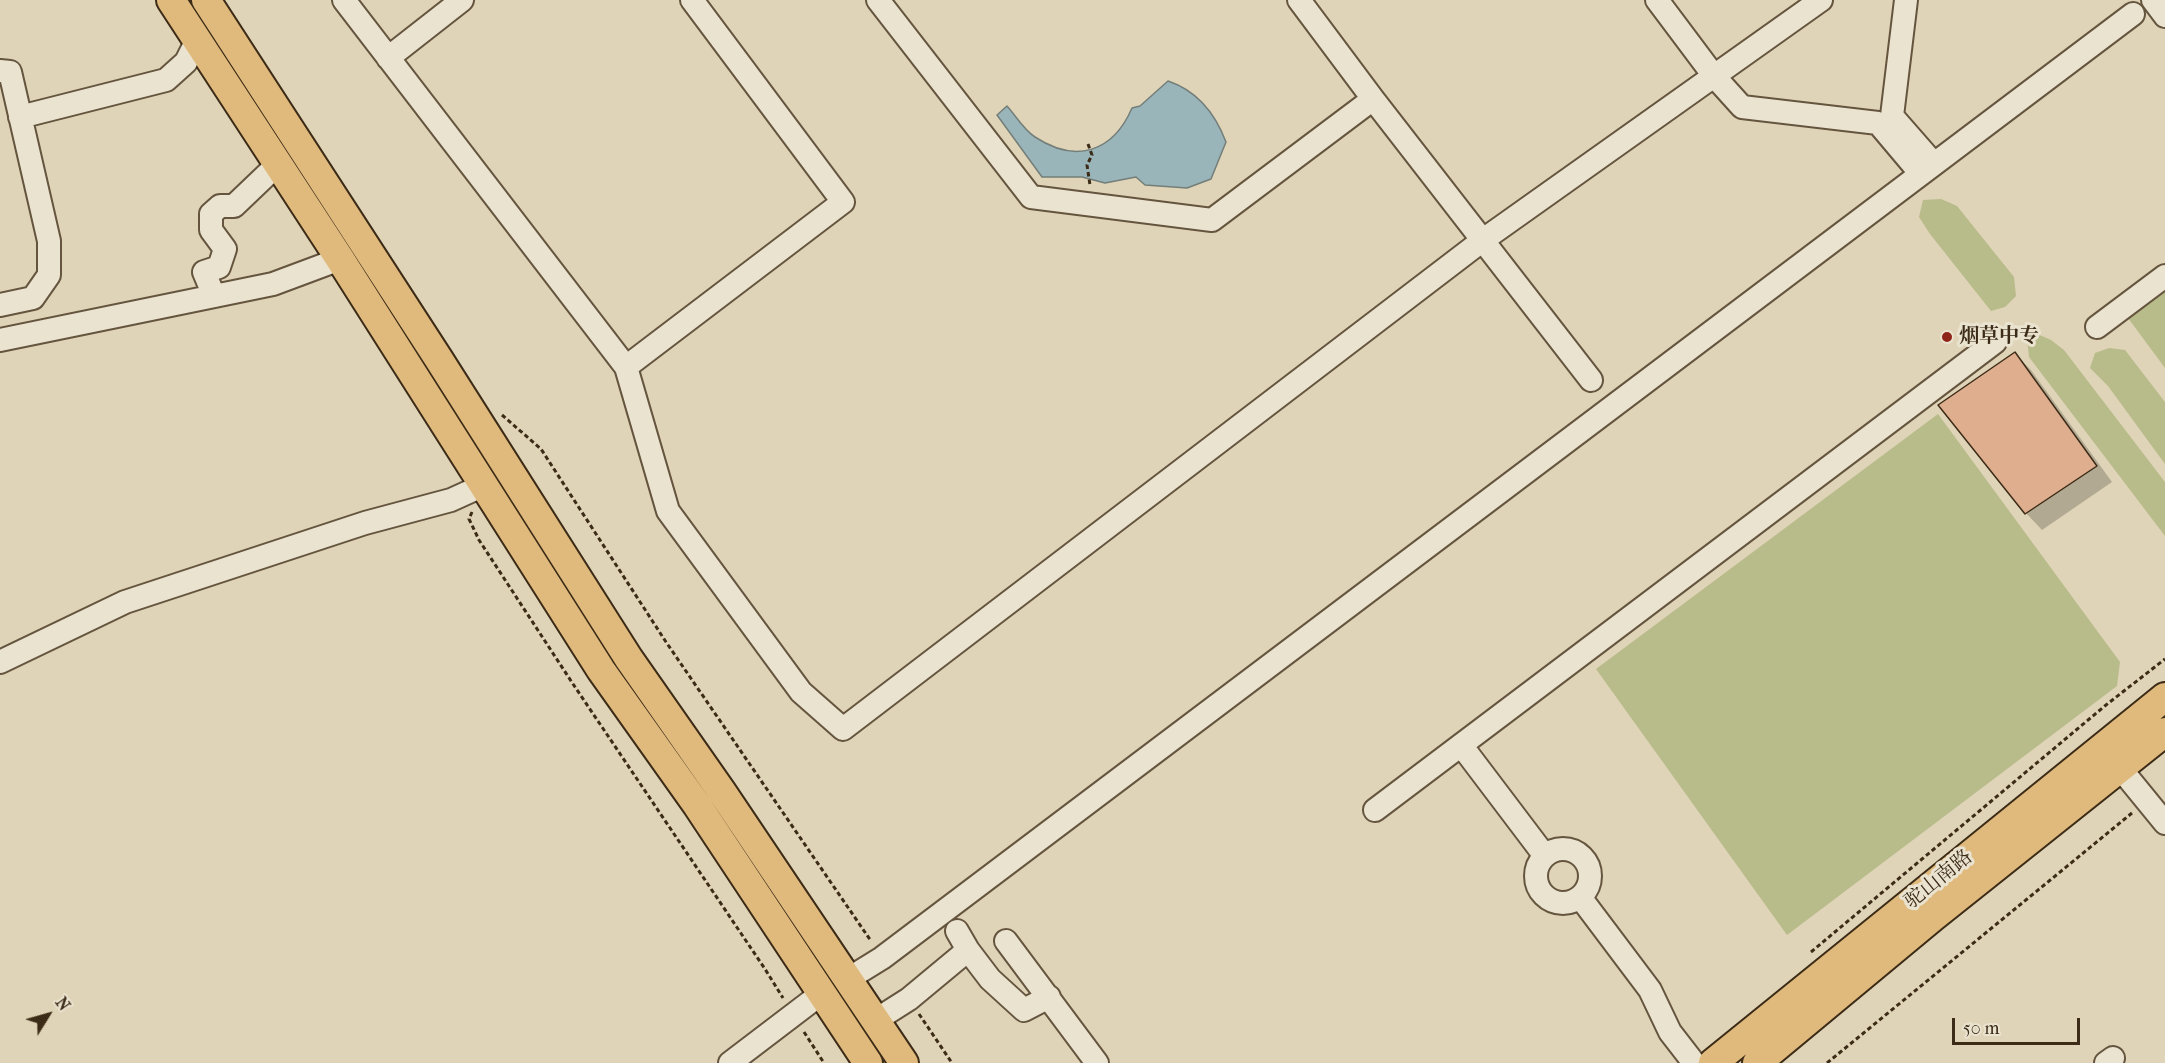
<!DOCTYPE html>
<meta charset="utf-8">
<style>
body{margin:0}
#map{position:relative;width:2165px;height:1063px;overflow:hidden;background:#dfd4b7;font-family:"IM FELL French Canon",serif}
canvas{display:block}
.north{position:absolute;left:18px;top:985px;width:60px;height:60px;-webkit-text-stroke:4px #eae3d0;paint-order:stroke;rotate:53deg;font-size:16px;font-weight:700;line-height:24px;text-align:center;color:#3c2b17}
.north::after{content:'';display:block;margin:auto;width:21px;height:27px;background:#3c2b17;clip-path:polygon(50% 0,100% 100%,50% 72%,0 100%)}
.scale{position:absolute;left:1952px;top:1018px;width:128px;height:27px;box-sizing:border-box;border:3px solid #3c2b17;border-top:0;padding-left:8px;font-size:18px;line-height:21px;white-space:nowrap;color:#3c2b17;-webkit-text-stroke:4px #eae3d0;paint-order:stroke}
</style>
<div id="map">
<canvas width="2165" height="1063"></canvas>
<div class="north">N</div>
<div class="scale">50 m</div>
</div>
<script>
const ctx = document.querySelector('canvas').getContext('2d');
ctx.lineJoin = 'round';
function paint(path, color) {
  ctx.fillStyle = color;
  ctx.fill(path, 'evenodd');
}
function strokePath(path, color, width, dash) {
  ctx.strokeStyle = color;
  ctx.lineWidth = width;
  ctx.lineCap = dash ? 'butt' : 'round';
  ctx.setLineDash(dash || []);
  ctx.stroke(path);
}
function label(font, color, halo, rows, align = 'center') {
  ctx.font = font + ' "IM FELL French Canon","Noto Serif SC",serif';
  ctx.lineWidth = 6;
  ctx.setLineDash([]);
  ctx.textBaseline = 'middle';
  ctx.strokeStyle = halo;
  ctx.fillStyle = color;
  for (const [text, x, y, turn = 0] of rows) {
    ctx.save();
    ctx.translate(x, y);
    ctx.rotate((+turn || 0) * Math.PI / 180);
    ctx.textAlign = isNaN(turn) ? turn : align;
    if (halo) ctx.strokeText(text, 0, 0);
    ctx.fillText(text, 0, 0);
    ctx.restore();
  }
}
paint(new Path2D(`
 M1941,199L1957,206L2014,277L2016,296L2005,307L1991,311L1930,234L1919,217L1923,200Z
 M2165,291V368L2128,318Z
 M2035,333L2051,340L2064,350L2165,482V536L2029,357L2027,338Z
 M2109,348L2125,350L2165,402V464L2108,386L2090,368L2095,353Z
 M1938,414L2120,662L2117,686L1787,935L1596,669Z`), '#b8bb8a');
const water = new Path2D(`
 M1168,81C1198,91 1215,113 1226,142L1211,179L1187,188L1145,185L1136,177L1105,183L1082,177H1042L997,115L1007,106C1016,116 1024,130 1035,137C1076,164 1113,152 1132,108L1140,106Z`);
paint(water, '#99b5ba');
strokePath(water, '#747e79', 1.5);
paint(new Path2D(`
 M2015,354L2031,370L2112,482L2042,530L2026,513L1941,406Z`), '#0003');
const building = new Path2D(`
 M2015,352L2097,466L2025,514L1938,405Z`);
paint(building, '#dfae8e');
strokePath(building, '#3c2b17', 1.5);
const minor = new Path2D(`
 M344,0L626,367L668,511L801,692L843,729L1483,240L1821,0
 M878,0L1031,197L1212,220L1373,99
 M1299,0L1373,99L1591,380
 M1657,0L1714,76L1742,107L1878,123L1921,174
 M1906,0L1892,116L1934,164
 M2153,0L2165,16
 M388,58L462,0
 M0,71L10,72L49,241V275L33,298L0,305
 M20,117L166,80L186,62L197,40
 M214,296L204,272L219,267L225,249L211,230V214L220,206H234L278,164
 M2097,327L2165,276
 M0,340L273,284L340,259
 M626,367L843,202L692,0
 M0,662L125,602L365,523L451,500L484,485
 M1461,745L1545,856
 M2120,768L2165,823
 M1375,810L1995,342
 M1536 876a27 27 0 1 1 54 0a27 27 0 1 1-54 0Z
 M1580,897L1650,990L1670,1032L1694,1063
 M957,931L968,950L990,979L1024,1010L1049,997
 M1006,941L1097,1063
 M848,979L882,958L2133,14
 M876,1020L909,999L968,950
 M730,1063L822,993
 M2106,1063L2113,1058`);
const major = new Path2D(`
 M171,0L340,259L601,670L697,805L868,1063
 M206,0L438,358L629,659L722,792L904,1063
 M1713,1063L2165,697
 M1757,1063L1933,917L2165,732`);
strokePath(minor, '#65553f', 26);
strokePath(major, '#3c2b17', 32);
strokePath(new Path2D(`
 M1088,144L1092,155L1087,165L1090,185
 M502,415L541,449L666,642L871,941
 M472,512L469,519L479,540L573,684L765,969L783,998
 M1811,952L2106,705L2165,659
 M919,1014L952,1063
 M804,1032L824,1063
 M1827,1063L2132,813`), '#3c2b17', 3, [4.5, 3]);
strokePath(minor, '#eae3d0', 22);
strokePath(major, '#e0ba7c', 28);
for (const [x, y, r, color] of [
 [1947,337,6,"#8f2418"]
]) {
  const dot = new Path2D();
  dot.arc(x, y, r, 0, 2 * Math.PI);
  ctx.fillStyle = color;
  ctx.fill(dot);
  strokePath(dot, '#eae3d0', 2);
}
label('bold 20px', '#3c2b17', '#eae3d0', [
 ["烟草中专",1959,337]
], 'left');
label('20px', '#3c2b17', '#eae3d0', [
 ["驼山南路",1939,880,-39]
]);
</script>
